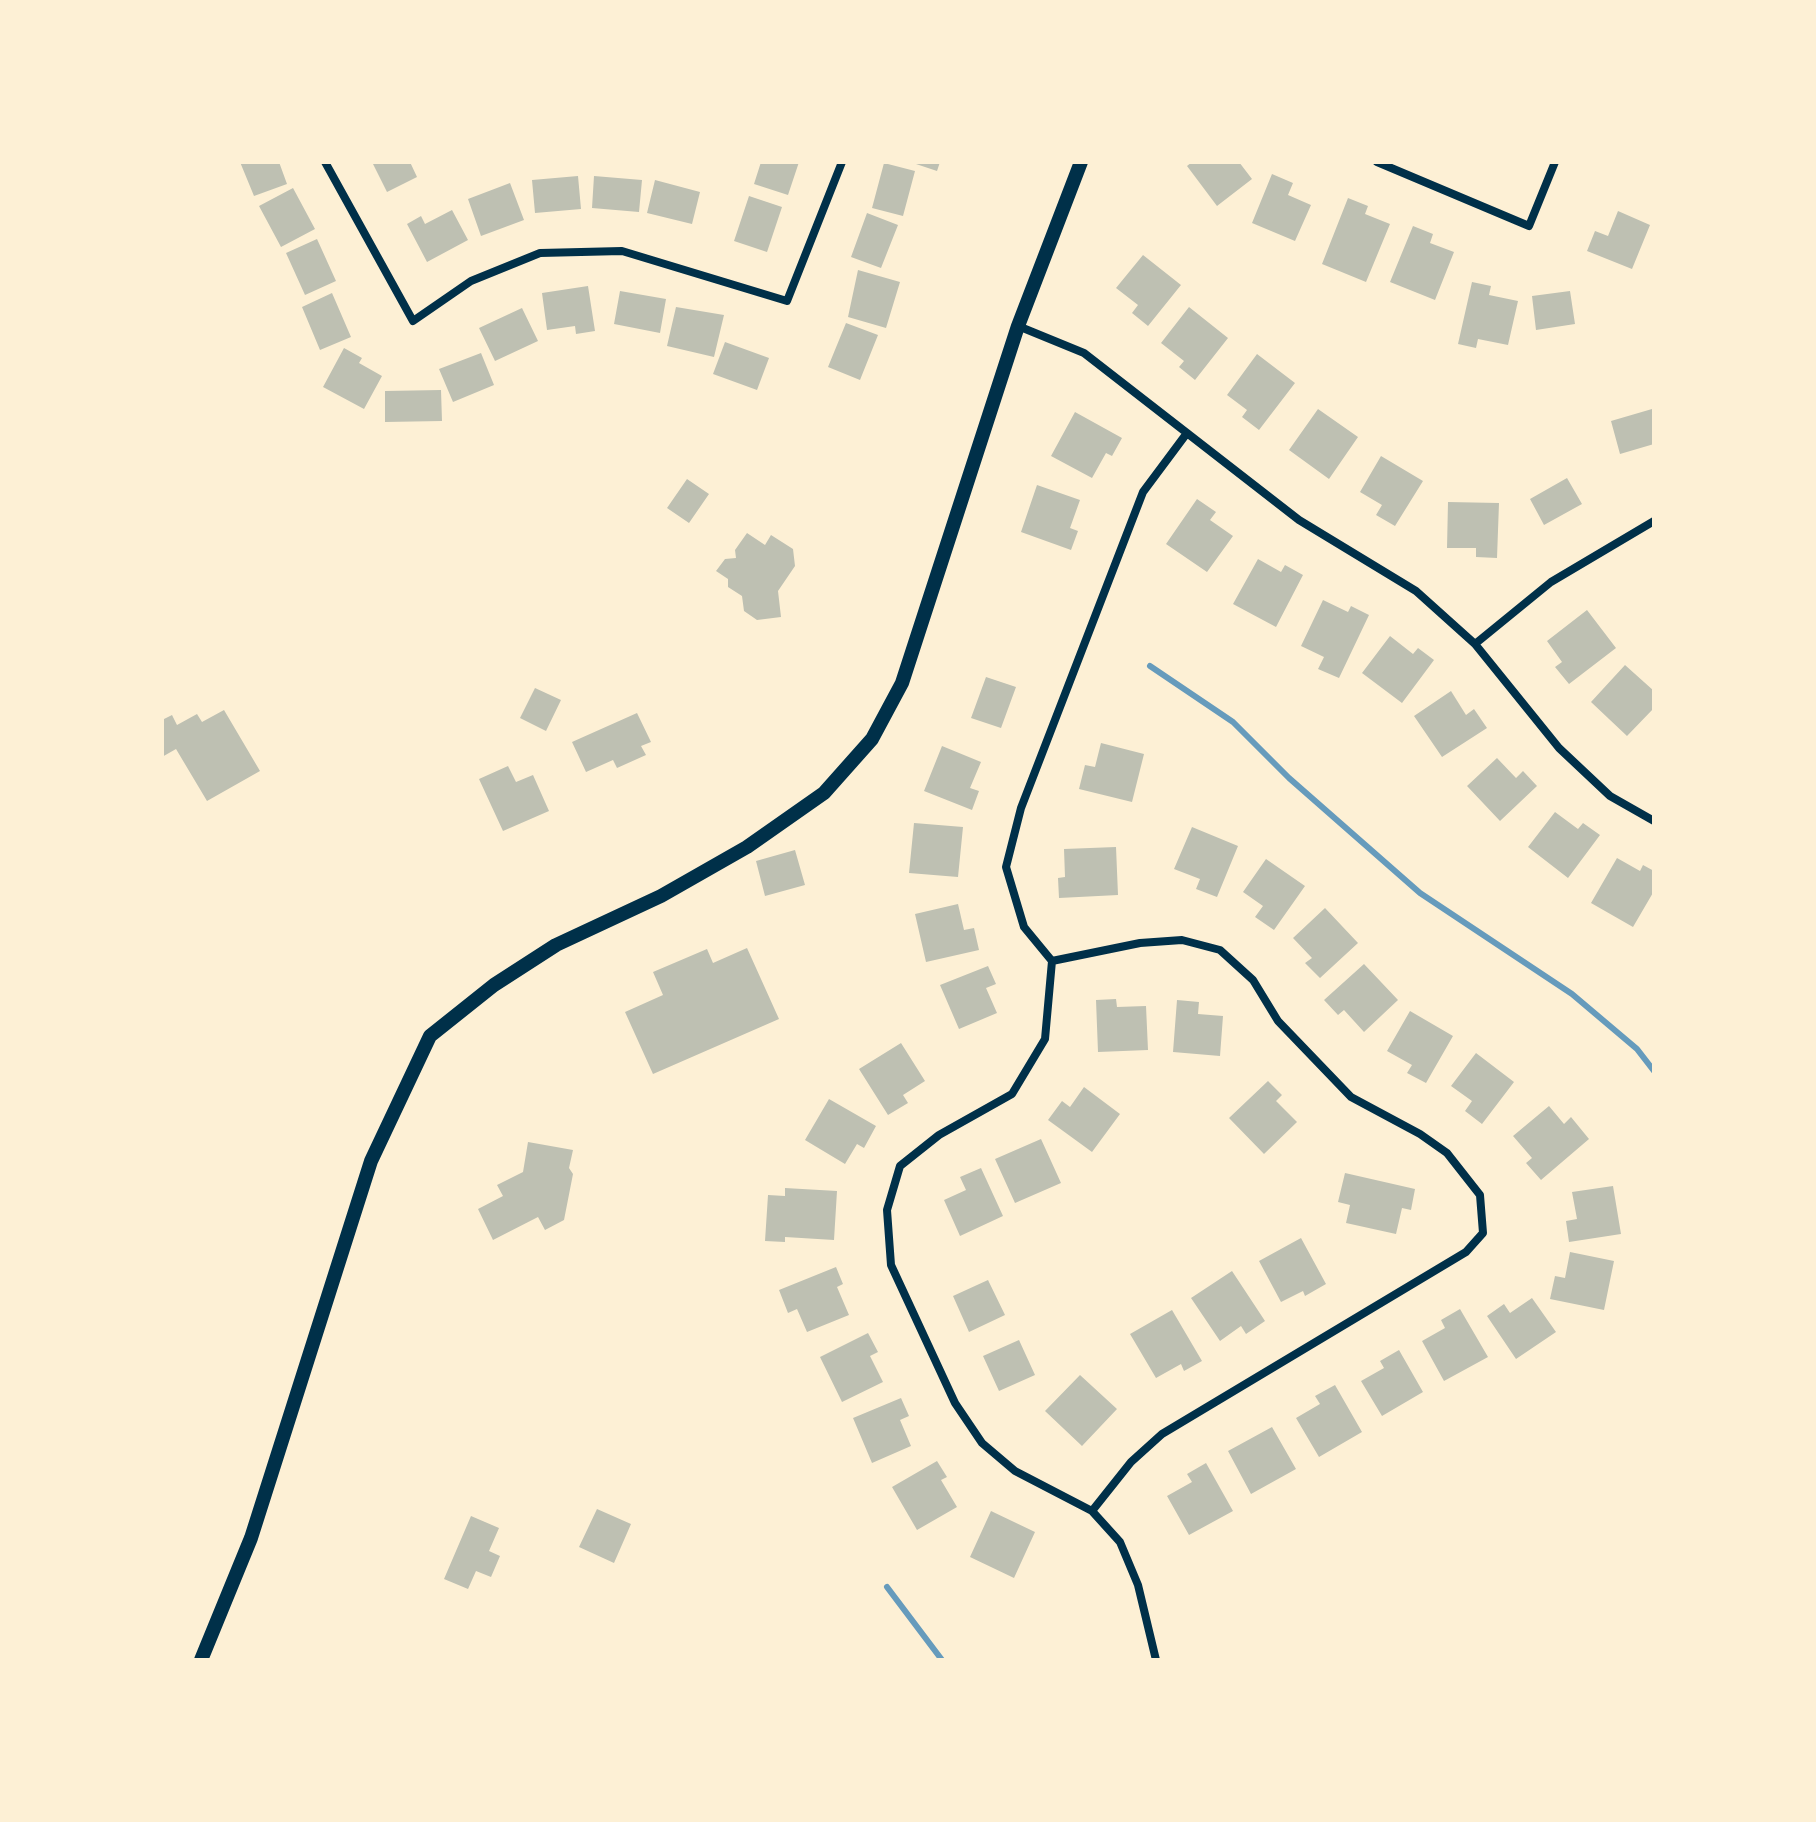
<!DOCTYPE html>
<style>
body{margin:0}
#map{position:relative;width:1816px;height:1822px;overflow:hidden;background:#fdf0d5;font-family:"Source Sans 3",sans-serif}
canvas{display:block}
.frame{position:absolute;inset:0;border:164px solid #fdf0d5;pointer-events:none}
</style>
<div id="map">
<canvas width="1816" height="1822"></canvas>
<div class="frame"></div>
</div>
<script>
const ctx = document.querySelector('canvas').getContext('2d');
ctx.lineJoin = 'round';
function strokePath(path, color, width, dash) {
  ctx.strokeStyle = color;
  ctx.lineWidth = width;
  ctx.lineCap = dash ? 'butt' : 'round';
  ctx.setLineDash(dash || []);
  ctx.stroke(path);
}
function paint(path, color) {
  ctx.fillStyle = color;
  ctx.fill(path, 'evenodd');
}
strokePath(new Path2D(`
 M1150,666L1233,722L1289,778L1420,893L1572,994L1637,1049L1654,1071
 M887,1587L942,1660`), '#669bbc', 6);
paint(new Path2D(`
 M240,162H279L287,184L254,196Z
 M372,162H410L417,177L387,192Z
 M761,162H799L788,195L754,184Z
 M910,162H940L937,171Z
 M1192,162H1239L1252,179L1217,206L1187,166Z
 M884,163L915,171L903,216L872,208Z
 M1272,174L1293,183L1288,195L1311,205L1295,241L1252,223Z
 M578,176L581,209L535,213L532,180Z
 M594,176L642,180L639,212L592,208Z
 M655,180L700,192L692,224L647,213Z
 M510,183L524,220L481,236L468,199Z
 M293,188L315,229L281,247L259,206Z
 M749,196L782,207L767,252L734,241Z
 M1348,198L1368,206L1365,214L1390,224L1366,282L1322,264Z
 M452,210L468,240L427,262L407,224L421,216L425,224Z
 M1618,211L1650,225L1632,269L1587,251L1595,231L1608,236Z
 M867,213L898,225L881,268L851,257Z
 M1413,226L1433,234L1430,243L1454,252L1435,300L1390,282Z
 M317,239L336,281L305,295L286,253Z
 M1143,255L1181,285L1148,326L1132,313L1138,305L1116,288Z
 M858,270L900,282L886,328L848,317Z
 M1472,282L1491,286L1489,295L1518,301L1508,345L1478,339L1476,348L1458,344Z
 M588,286L595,331L576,334L575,326L547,330L542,293Z
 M620,291L666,299L660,333L614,324Z
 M1570,291L1575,324L1536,330L1532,296Z
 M332,293L351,337L320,350L302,307Z
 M676,307L724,315L714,357L667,346Z
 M1189,307L1228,338L1195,380L1179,367L1184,361L1161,343Z
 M522,308L538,341L495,361L479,328Z
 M846,323L878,335L860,380L828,367Z
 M725,342L769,358L757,390L713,374Z
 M344,348L362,358L359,363L382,376L364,409L323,387Z
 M481,353L494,385L453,402L439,369Z
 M1257,354L1295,383L1259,430L1242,417L1247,410L1227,395Z
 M441,390L442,421L385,422V391Z
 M1318,409L1358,437L1329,479L1289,450Z
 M1652,409L1654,444L1620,454L1611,421Z
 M1075,412L1122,438L1112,456L1106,453L1092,478L1051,456Z
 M1381,456L1423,481L1395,526L1376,515L1382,505L1360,492Z
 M1567,478L1582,504L1544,525L1530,499Z
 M687,479L709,494L689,523L667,508Z
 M1037,485L1080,500L1070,528L1078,531L1071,550L1021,532Z
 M1197,499L1216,512L1210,520L1233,536L1207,572L1166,544Z
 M1448,502L1499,503L1497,558L1476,557V548H1447Z
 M747,533L765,545L771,535L793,549L795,566L778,591L781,617L757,620L744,611L742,596L728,587V579L716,571L725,559L736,558L735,550Z
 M1258,559L1281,572L1285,565L1303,575L1276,627L1233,604Z
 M1323,600L1348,612L1351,606L1369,615L1339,678L1318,669L1324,657L1301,646Z
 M1587,610L1616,648L1569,684L1555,667L1562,662L1547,641Z
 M1390,636L1413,654L1418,648L1434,660L1402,703L1362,673Z
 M1625,665L1654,691V708L1627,736L1591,702Z
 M986,677L1016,687L1001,728L971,718Z
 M535,688L561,700L546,731L520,718Z
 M1451,691L1466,715L1474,709L1487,728L1442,757L1414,716Z
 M224,710L260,771L207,801L176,749L162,757V720L172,715L177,725L197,714L202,722Z
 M637,713L651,742L641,746L646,755L617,768L613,760L586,772L572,742Z
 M1101,743L1144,754L1132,802L1079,789L1085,765L1095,767Z
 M942,746L981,762L970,788L979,791L972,810L924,791Z
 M1497,758L1516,778L1523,771L1537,786L1500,821L1467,786Z
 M508,766L516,782L533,775L549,811L503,831L479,779Z
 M1555,812L1578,829L1583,823L1600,835L1568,878L1528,847Z
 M914,823L963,827L958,877L909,873Z
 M1192,827L1238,846L1217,897L1196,889L1200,879L1174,869Z
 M1116,847L1118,895L1059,898L1058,878L1065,877L1064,849Z
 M795,850L805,885L765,896L756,861Z
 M1617,858L1640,871L1643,865L1654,871V891L1633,927L1591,903Z
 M1266,859L1305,886L1274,930L1255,917L1263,906L1243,892Z
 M958,904L964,930L974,928L979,950L926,962L915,914Z
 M1325,908L1358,943L1320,978L1305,963L1312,958L1293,938Z
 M747,948L779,1019L653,1074L625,1012L663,995L653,972L707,949L713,963Z
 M1364,964L1398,1000L1364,1032L1344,1010L1338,1015L1324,1000Z
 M988,966L996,984L986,988L997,1013L959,1029L940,985Z
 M1116,999L1117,1007L1146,1006L1148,1050L1098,1052L1096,1000Z
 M1177,1000L1199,1002L1198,1014L1223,1016L1220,1056L1173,1052Z
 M1410,1011L1453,1036L1426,1083L1407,1073L1412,1065L1387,1051Z
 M901,1043L925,1081L903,1095L908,1103L888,1115L859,1069Z
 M1476,1053L1514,1082L1482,1124L1465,1111L1472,1101L1451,1086Z
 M1268,1081L1282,1095L1276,1101L1297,1122L1264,1154L1229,1118Z
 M1084,1087L1120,1114L1092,1152L1048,1120L1062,1101L1070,1107Z
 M829,1099L876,1126L864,1148L857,1144L845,1164L805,1140Z
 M1549,1106L1564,1124L1571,1117L1589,1139L1541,1180L1526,1163L1532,1158L1513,1136Z
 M1041,1139L1061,1183L1015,1203L995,1159Z
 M528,1142L573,1150L569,1168L573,1174L564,1220L545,1230L538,1217L493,1240L478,1209L503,1196L497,1185L523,1172Z
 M981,1168L1003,1216L960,1236L944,1200L966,1190L960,1177Z
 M1345,1173L1415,1189L1411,1210L1402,1208L1396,1234L1346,1223L1350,1205L1338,1202Z
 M1613,1186L1621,1234L1569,1242L1566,1221L1577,1219L1572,1192Z
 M785,1188L837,1191L834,1240L785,1237V1242L765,1241L768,1195L785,1196Z
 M1301,1238L1326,1284L1305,1296L1303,1291L1281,1302L1259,1261Z
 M1570,1252L1614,1261L1604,1310L1550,1299L1555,1276L1565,1278Z
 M836,1267L843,1284L837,1287L849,1315L807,1332L797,1309L788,1313L779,1290Z
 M1232,1271L1265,1321L1246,1334L1241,1326L1220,1341L1191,1298Z
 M988,1280L1005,1315L969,1332L953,1296Z
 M1532,1298L1556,1332L1516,1359L1487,1316L1504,1304L1510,1313Z
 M1460,1309L1488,1357L1444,1381L1422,1341L1445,1328L1441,1320Z
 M1172,1310L1202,1361L1184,1371L1181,1364L1156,1378L1130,1334Z
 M868,1333L878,1352L870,1356L883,1382L842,1402L820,1357Z
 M1019,1340L1035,1375L999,1391L983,1356Z
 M1399,1350L1423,1392L1382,1416L1361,1381L1384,1368L1380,1361Z
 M1080,1375L1117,1409L1082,1446L1045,1411Z
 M1335,1385L1362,1432L1319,1457L1296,1418L1320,1404L1315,1396Z
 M901,1398L909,1416L900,1420L911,1446L872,1463L853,1418Z
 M1272,1427L1296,1469L1251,1494L1228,1451Z
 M937,1461L947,1477L941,1480L957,1507L917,1530L892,1487Z
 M1206,1463L1233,1511L1189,1535L1167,1496L1192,1482L1187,1474Z
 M597,1509L631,1524L614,1563L579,1547Z
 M991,1511L1035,1532L1014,1578L970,1557Z
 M471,1516L499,1528L489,1551L500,1556L491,1577L476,1571L468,1589L444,1579Z`), '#bec0b2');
strokePath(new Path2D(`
 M325,162L413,321L471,281L540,253L622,251L787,301L842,162
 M1377,162L1529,226L1555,162
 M1018,326L1084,353L1299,520L1416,591L1475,644L1559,748L1610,796L1654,821
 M1475,644L1551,582L1654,521
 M1052,961L1140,943L1182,940L1220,950L1253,980L1278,1021L1351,1097L1420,1134L1447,1153L1480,1195L1483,1233L1466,1252L1162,1434L1131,1462L1092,1511
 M1156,1660L1138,1585L1120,1542L1092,1511L1015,1471L982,1443L955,1403L891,1265L887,1210L900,1166L939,1135L1012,1094L1045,1039L1052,961L1024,927L1006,867L1021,808L1143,492L1187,433`), '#003049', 8);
strokePath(new Path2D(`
 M201,1660L251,1538L371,1161L430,1036L494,985L556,945L661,896L747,847L824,793L872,739L902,683L1018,326L1081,162`), '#003049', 14);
</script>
